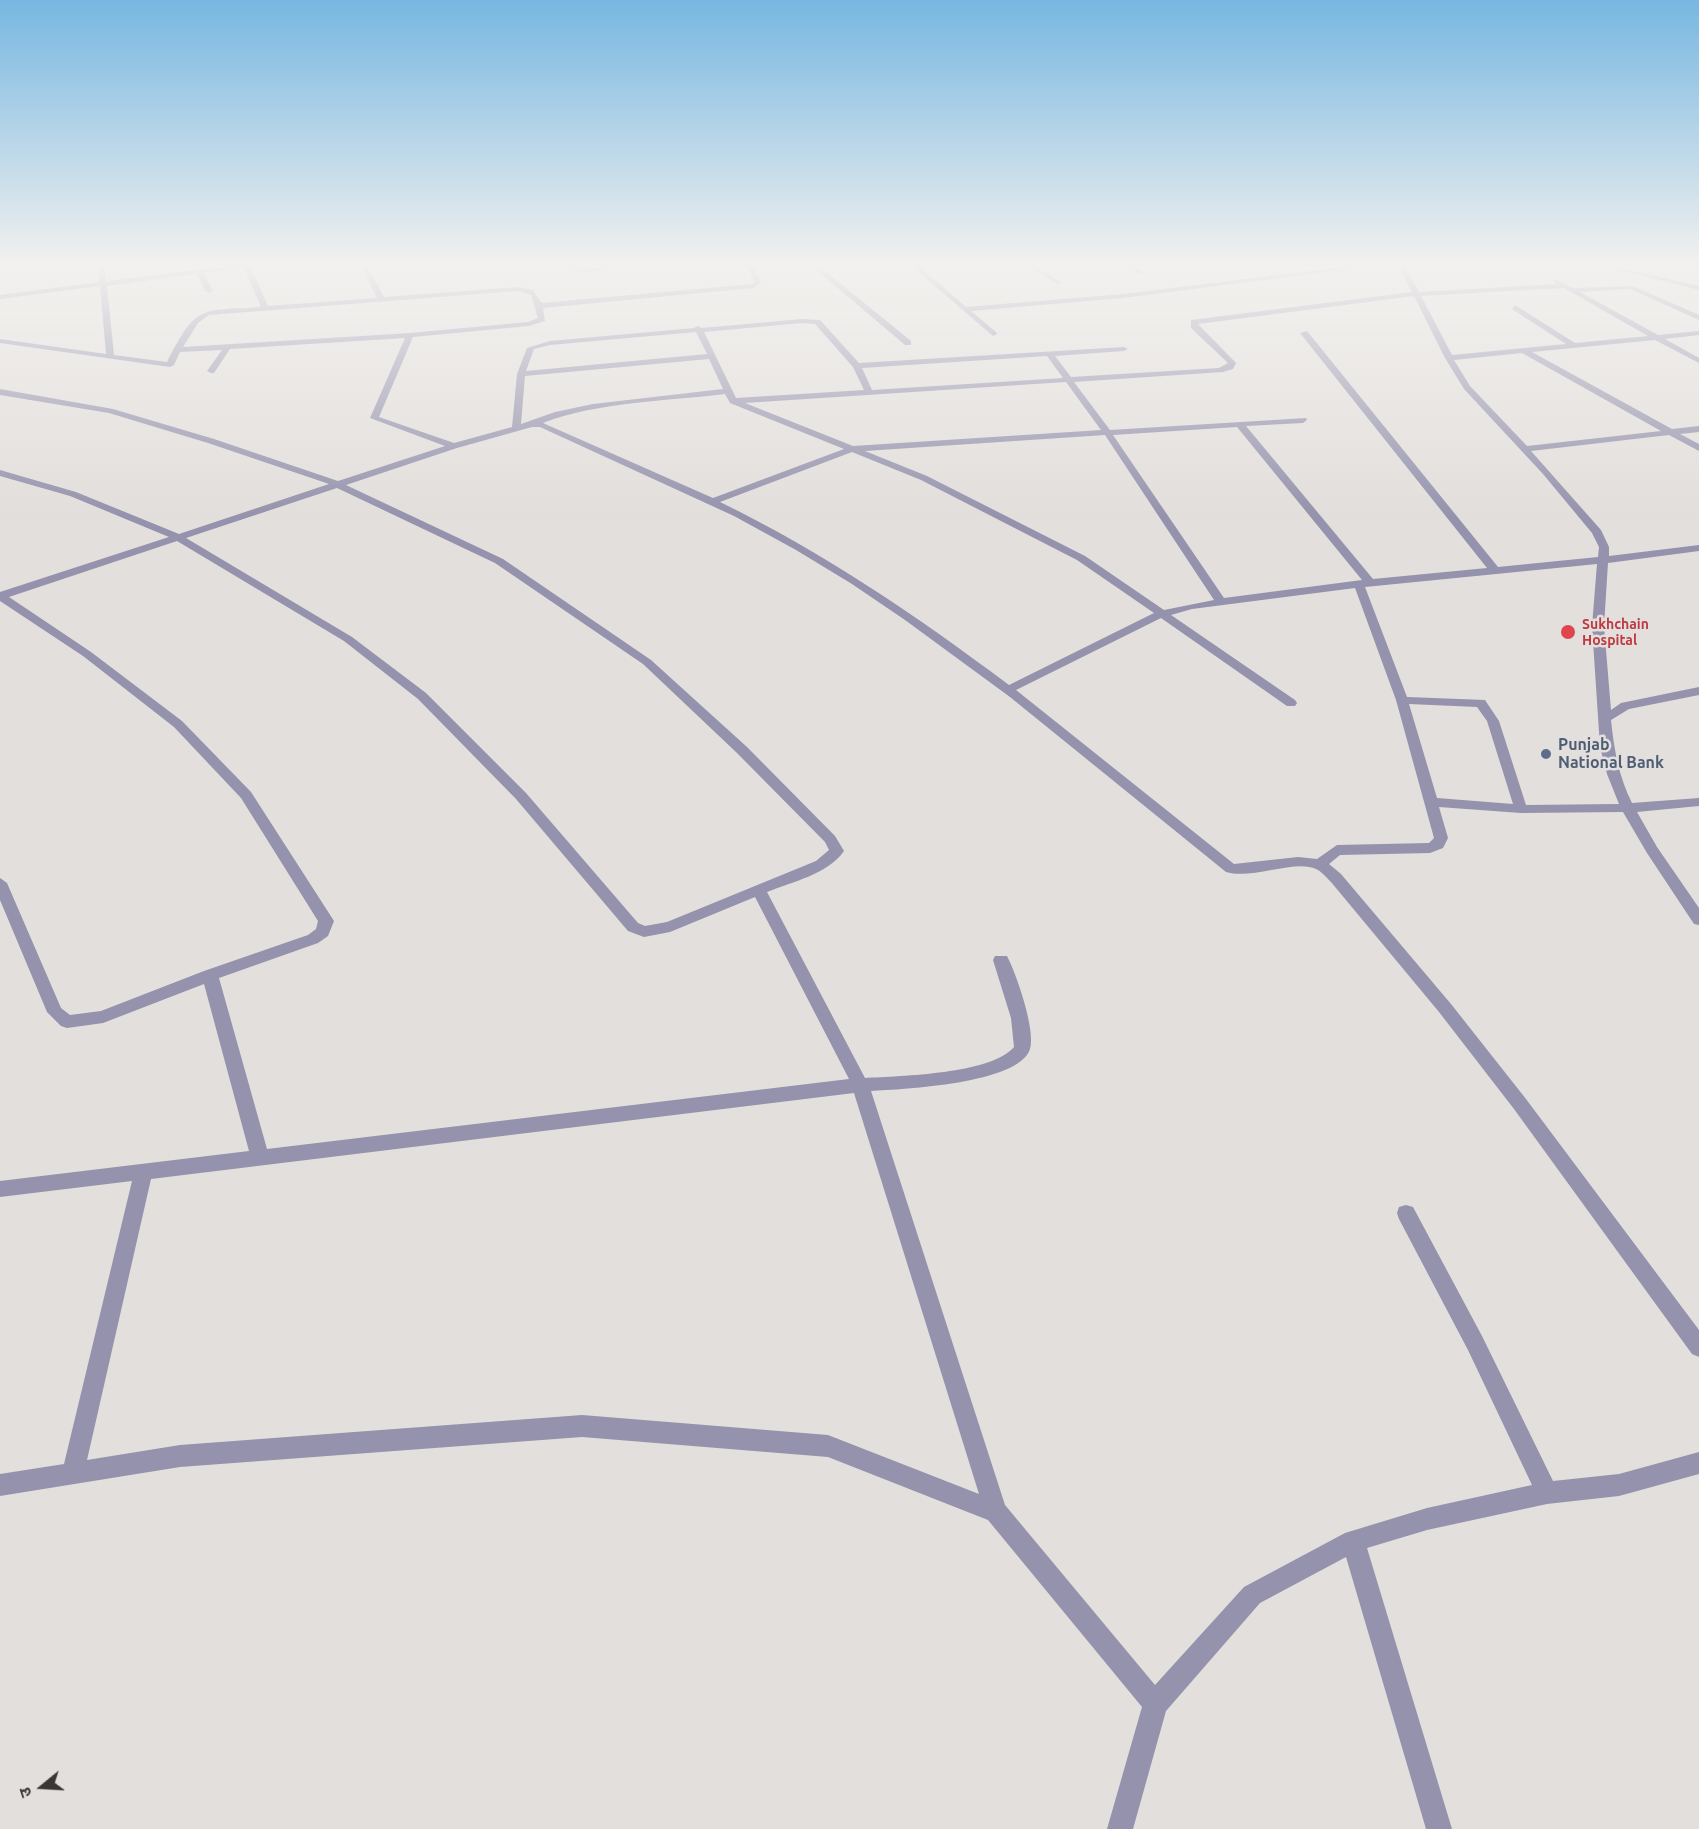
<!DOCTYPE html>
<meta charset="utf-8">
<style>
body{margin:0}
#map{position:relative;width:1699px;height:1829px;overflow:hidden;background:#e3dfdc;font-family:Ubuntu,"Noto Sans Devanagari",sans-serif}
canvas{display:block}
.north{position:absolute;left:12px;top:1757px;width:60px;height:60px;-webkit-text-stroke:4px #e3dfdc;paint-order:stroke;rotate:252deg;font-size:16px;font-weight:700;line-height:24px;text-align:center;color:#393736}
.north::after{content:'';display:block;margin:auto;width:21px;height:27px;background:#393736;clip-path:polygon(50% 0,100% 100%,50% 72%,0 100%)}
</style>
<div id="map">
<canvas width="1699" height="1829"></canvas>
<div class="north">उ</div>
</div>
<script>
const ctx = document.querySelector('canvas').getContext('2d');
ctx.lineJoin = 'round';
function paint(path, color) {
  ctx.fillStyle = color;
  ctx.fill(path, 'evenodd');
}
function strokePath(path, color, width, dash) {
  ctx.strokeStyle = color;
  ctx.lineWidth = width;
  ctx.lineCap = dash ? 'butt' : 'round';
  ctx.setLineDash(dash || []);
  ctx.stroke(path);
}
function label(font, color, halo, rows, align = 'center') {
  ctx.font = font + ' Ubuntu,sans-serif';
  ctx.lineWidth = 5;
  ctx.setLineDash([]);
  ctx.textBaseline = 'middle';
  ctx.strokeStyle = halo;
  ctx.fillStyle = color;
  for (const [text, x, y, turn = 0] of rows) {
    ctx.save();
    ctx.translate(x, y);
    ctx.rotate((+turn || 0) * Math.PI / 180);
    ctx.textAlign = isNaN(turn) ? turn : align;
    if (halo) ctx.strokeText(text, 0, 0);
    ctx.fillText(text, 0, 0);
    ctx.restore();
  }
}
paint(new Path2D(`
 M98,262H104L106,281L243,264L242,262L249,263L279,262L276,264L251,267L268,306L377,298L359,262H365L384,297L518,287L533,290L542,303L752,284L754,282L747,265L773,262L753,267L761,282L754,288L543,308L545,321L529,326L413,337L379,417L454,443L512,427L517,374L527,348L550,341L694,328L698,326L701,328L802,319L820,320L859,363L1124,347L1128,349L1124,351L1055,356L1071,377L1219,368L1228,363L1191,328V320L1412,292L1397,263L1123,298L971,311L996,332L997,334L993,336L915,269L913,265L919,262H927L920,267L966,307L1123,294L1382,262H1403L1419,292L1557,284L1553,281L1556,279L1573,288L1633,286L1699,315V320L1630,289L1580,292L1658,335L1699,331V335L1665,339L1699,358V363L1655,340L1532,352L1672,429L1699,426V432L1680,434L1699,444V451L1669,435L1531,451L1601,530L1609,547V556L1699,545V551L1608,563L1604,626L1611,710L1621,703L1699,687V695L1629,709L1611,720C1614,750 1619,777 1632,803L1699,798V806L1637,812L1657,847L1699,908V925L1694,924L1647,853L1623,812L1521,813L1439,807L1448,838L1443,848L1430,853L1340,855L1329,864L1341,874L1451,1004L1526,1099L1699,1330V1357L1692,1354L1514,1109L1439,1012L1331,882C1327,878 1321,871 1316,869C1295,859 1252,880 1226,872L1010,697L905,620L852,584L796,550L734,516L540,427H532L457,448L346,485L503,559L651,660L747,747L835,836L844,851C828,874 792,882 767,892L865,1078C901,1076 991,1074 1014,1047L1011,1018L993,960L995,956H1007C1016,973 1036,1030 1030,1049C1019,1084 903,1089 871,1091L1005,1505L1155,1685L1244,1587L1345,1533L1427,1508L1532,1485L1468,1350L1399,1219L1397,1213L1399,1207L1406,1205L1413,1207L1482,1336L1553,1481L1619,1474L1699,1452V1474L1619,1496L1547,1504L1427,1530L1367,1548L1452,1829H1426L1346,1557L1260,1603L1166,1711L1133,1829H1107L1142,1707L988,1520L828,1457L582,1437L180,1467L0,1496V1474L64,1464L132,1181L0,1197V1181L249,1151L204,984L103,1023L67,1028L61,1026L47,1012L0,900V878L7,883L61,1008L70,1015L101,1011L204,971L308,935L316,929L318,921L241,798L174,727L83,656L0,601V592L169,537L70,496L0,476V470L76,492L179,534L329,484L208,443L109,413L0,395V389L113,409L214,439L338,481L445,446L370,418L405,338L230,349L214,373H211L207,371L222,350L180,352L174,365L170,367L0,343V339L106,354L100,286L0,299V295L99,282ZM244,268L261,307C199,311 197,304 167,362L114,355L107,286L197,274L205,291L209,293L213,291L204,273ZM1564,288L1648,336L1575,343L1515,305L1512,309L1566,344L1452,355L1421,296ZM518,291L531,295L538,318L528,322L410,333L183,347L198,323L209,315ZM1414,296L1445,358L1464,389L1543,474L1592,533L1599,547L1598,557L1498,567L1307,331L1300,333L1487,568L1373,579L1246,426L1303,423L1307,420L1306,418L1110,430L1074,382L1223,372L1233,369L1236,363L1198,324ZM802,323L815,324L853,367L864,390L736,398L704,332ZM696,332L707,354L526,371L534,349L550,345ZM1522,353L1661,431L1527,446L1470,386L1454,360ZM1047,356L1063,378L872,390L862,368ZM709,359L723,389L593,404L555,412L521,424L525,376ZM1066,382L1101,430L853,446L745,403ZM725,394L730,403L844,449L713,498L543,423C596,402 668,401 725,394ZM1237,427L1362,580L1224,598L1113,435ZM1105,435L1214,600L1164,610L1085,556L927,476L865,451ZM852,452L921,480L1077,560L1154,613L1009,685C917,616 823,552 720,502ZM337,488L495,563L643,664L737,753L825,842L829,850L816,861L667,922L645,926L638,923L526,793L426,693L352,637L186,538ZM177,541L344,641L418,699L516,799L628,931L644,937L670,932L755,897L849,1079L267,1149L219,978L318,943L328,936L334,921L251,792L182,721L91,652L9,597ZM1597,564L1592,626L1600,747L1607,774L1619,804L1526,805L1499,721L1485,700L1407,697L1365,587ZM1355,588L1396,700L1434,838L1429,843L1337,845L1317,859L1298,857L1234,864L1016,690L1161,618L1287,706H1295L1297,703L1295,700L1171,615L1192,609ZM1409,704L1477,707L1487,721L1513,804L1437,798ZM854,1093L979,1494L828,1435L582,1415L180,1445L87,1460L151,1179Z
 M563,262H569C585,277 629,260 651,262L584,273L571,270Z
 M807,262H814L911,341V345H905Z
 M1022,262H1029L1062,283L1057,284Z
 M1119,262H1126L1145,273L1140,274Z
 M1587,262H1597L1699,286V290Z`), '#9492ac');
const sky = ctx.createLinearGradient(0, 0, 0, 518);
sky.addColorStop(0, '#77b7e1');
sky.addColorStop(0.51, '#f2f1ef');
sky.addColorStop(1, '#f2f1ef00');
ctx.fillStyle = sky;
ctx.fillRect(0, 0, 1699, 518);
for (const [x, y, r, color] of [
 [1568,632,8,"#e0444e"],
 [1546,754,6,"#5c6f8a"]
]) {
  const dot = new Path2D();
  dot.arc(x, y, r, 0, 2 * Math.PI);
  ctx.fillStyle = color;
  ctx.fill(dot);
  strokePath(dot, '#e3dfdc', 2);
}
label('bold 14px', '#be3a42', '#e3dfdc', [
 ["Sukhchain",1582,624],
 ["Hospital",1582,640]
], 'left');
label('bold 16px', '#4e5e75', '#e3dfdc', [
 ["Punjab",1558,745],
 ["National Bank",1558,763]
], 'left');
</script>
